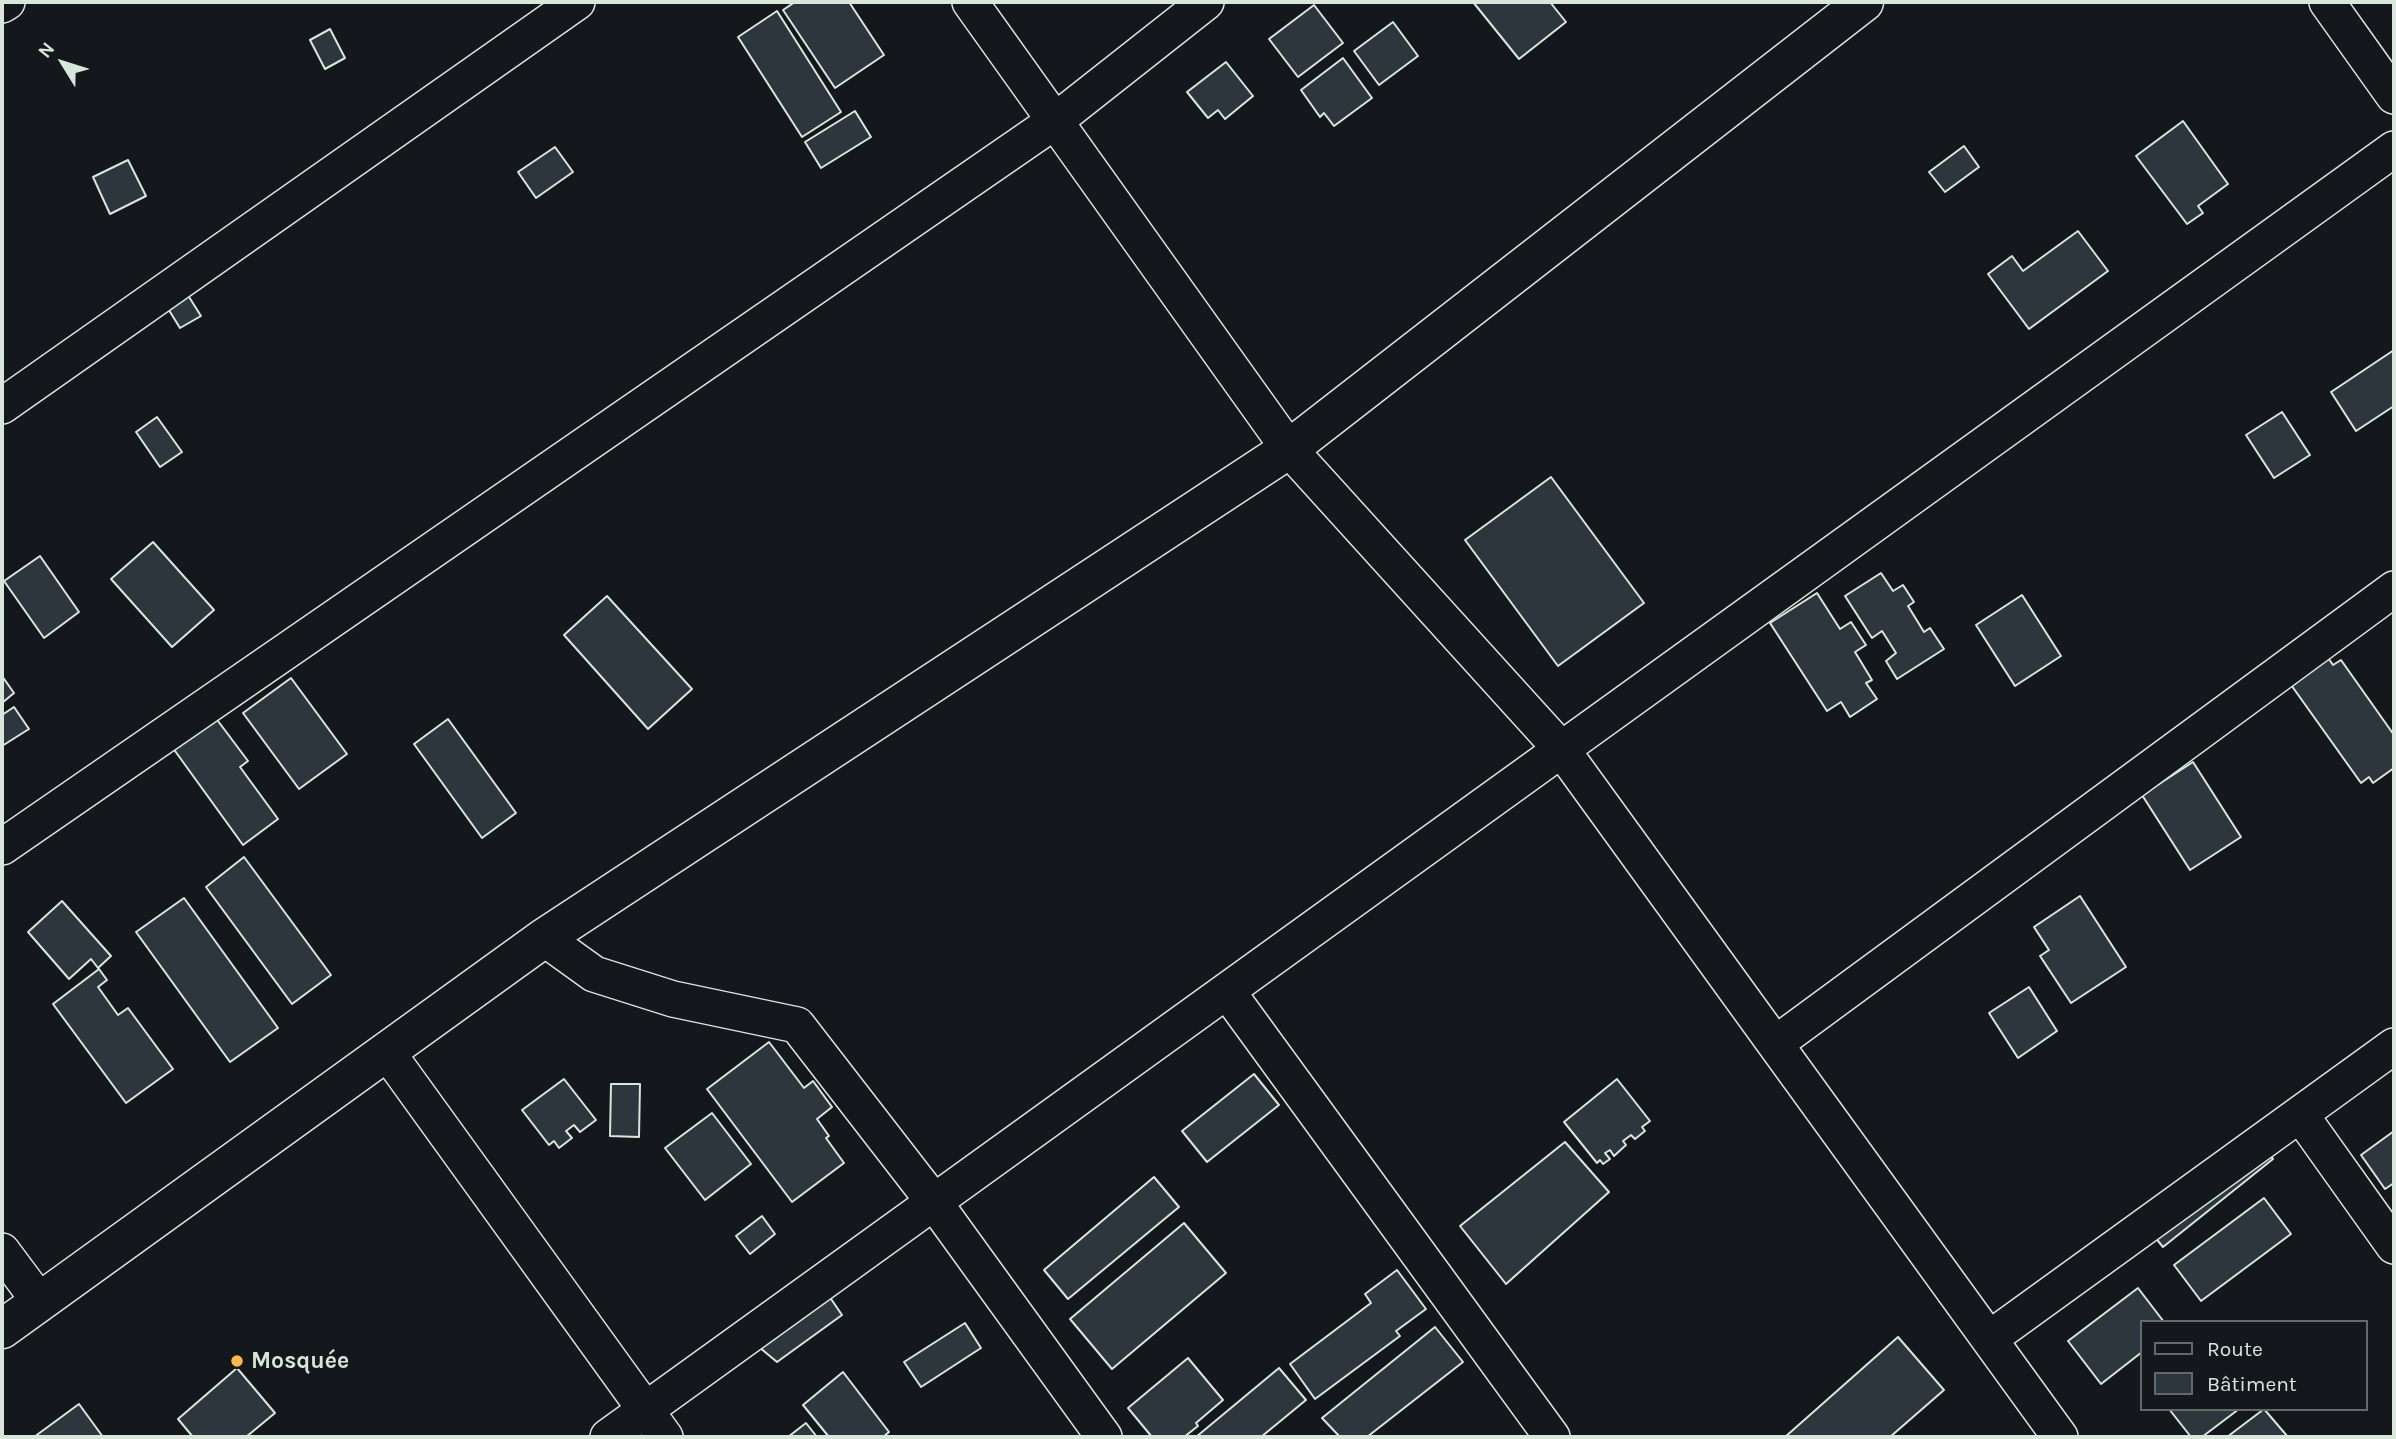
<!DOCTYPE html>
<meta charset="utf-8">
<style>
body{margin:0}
#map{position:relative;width:2396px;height:1439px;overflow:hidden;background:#14181c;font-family:Karla,sans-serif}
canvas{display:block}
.frame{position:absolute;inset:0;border:4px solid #d8e6dc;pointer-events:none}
.legend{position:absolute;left:2140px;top:1320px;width:228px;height:91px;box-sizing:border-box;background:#14181c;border:2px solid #626a69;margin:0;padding:9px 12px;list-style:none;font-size:21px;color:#d8e6dc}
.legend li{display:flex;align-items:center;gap:14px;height:35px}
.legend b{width:35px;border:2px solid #626a69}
.north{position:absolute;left:28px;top:28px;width:70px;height:70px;-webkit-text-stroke:5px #14181c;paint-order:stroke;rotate:308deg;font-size:19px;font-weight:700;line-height:28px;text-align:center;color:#d8e6dc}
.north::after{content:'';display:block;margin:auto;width:24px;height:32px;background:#d8e6dc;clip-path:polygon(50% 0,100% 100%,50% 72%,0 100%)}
</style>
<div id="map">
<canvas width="2396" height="1439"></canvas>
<div class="frame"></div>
<ul class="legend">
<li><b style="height:9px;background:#14181c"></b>Route</li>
<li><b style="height:19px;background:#2c363c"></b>Bâtiment</li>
</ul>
<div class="north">N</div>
</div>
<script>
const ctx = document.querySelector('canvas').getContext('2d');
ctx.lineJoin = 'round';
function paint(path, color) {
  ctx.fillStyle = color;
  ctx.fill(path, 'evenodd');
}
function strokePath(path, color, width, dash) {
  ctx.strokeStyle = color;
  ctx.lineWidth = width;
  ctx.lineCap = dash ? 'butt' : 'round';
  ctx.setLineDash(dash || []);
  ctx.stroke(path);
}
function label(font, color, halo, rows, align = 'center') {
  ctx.font = font + ' Karla,sans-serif';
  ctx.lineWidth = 5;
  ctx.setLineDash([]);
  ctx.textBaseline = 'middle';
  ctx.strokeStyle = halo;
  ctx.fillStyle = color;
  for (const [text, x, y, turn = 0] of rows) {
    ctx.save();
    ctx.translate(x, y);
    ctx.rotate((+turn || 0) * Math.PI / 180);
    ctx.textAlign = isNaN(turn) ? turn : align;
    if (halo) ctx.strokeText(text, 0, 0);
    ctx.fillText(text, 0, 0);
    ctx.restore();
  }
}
const building = new Path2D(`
 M795,2H849L884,55L835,88L783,10Z
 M1473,2H1550L1566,22L1519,59Z
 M1314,5L1343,43L1298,77L1269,39Z
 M777,11L841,112L802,137L738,37Z
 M1393,22L1418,56L1379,85L1354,51Z
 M330,29L345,58L325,69L310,40Z
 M1343,58L1372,98L1334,126L1324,113L1320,117L1301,90Z
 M1226,62L1253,96L1225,119L1218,110L1208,118L1187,92Z
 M855,111L871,137L821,168L805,142Z
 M2183,121L2228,184L2198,206L2203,213L2187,224L2136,156Z
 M1964,146L1979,167L1945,192L1929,172Z
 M555,147L573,172L536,198L518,172Z
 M128,160L146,196L110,214L93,177Z
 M2078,231L2108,271L2029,329L1988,274L2012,256L2023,271Z
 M179,281L201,316L180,328L159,294Z
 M2394,350V406L2356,431L2331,392Z
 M2282,412L2310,455L2274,478L2246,435Z
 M157,417L182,452L160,467L136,432Z
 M1551,477L1644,603L1558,666L1465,540Z
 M153,542L214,610L172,647L111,579Z
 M40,556L79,612L44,638L4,581Z
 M1881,573L1893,591L1903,585L1914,602L1908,606L1924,632L1930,628L1944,649L1897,679L1886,661L1896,653L1882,631L1872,638L1845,596Z
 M1817,593L1840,629L1851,622L1866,645L1855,652L1872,680L1866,683L1877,699L1850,717L1841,702L1827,711L1770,623Z
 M2022,595L2061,656L2015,686L1976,625Z
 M607,596L692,689L648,729L564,635Z
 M2322,649L2333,665L2341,660L2394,735V768L2373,783L2369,777L2361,783L2284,675Z
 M2,676L14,693L2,703Z
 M291,678L347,754L299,789L243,713Z
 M14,707L29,729L2,746V715Z
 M212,713L248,761L240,767L278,819L243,845L170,744Z
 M448,719L516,813L482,838L414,744Z
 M2193,762L2241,837L2190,870L2142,795Z
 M244,857L331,975L292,1004L206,887Z
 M2080,896L2126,967L2071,1003L2040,956L2049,950L2034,927Z
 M184,898L278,1028L230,1062L136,932Z
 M62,901L111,956L98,968L91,959L69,979L28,932Z
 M99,969L107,980L98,987L118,1015L128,1008L173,1069L126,1103L53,1004Z
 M2029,987L2057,1031L2018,1058L1989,1013Z
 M769,1042L804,1088L813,1081L832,1107L817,1119L829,1136L826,1138L844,1163L792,1202L707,1089Z
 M1254,1074L1279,1105L1207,1162L1182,1131Z
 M564,1079L596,1120L580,1132L574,1125L566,1131L572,1138L559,1148L554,1141L549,1145L522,1110Z
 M1617,1079L1650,1121L1642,1127L1645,1131L1635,1139L1631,1135L1623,1141L1626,1145L1614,1156L1610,1150L1605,1153L1610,1159L1603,1164L1600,1160L1597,1163L1564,1122Z
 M611,1084H640L639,1137L610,1136Z
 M712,1113L751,1164L705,1200L665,1148Z
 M2394,1131V1183L2385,1189L2361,1155Z
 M1565,1142L1609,1192L1506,1284L1460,1226Z
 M2259,1142L2273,1159L2163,1247L2149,1230Z
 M1154,1177L1179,1207L1068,1299L1044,1270Z
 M2264,1198L2291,1234L2201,1301L2174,1265Z
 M762,1216L775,1234L750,1254L736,1236Z
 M1184,1223L1226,1273L1112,1369L1070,1319Z
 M1397,1270L1426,1309L1396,1331L1400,1336L1315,1399L1290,1364L1371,1303L1365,1294Z
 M2138,1288L2164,1322H2142V1352L2101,1384L2068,1341Z
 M827,1293L842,1315L777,1362L753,1342Z
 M965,1323L981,1348L921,1387L904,1362Z
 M1435,1327L1463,1362L1367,1437H1340L1322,1418Z
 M1898,1337L1944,1390L1890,1437H1785Z
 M1188,1358L1223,1400L1196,1423L1198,1426L1184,1437H1152L1128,1408Z
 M237,1368L275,1413L246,1437H193L178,1419Z
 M1279,1368L1306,1400L1261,1437H1196Z
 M843,1372L889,1432L883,1437H829L803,1405Z
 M79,1404L103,1437H34Z
 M2169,1409H2239L2202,1437H2191Z
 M2264,1409L2288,1437H2227Z
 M806,1423L817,1437H788Z`);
paint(building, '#2c363c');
strokePath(building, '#d8e6dc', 2);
const street = new Path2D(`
 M970,2L1289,449L1562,750L2060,1437
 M2327,2L2394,96
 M2,5L7,2
 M2,406L577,2
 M2,847L1055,121L1206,2
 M544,938L594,974L673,999L797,1025L934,1202L1104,1437
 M1227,991L1552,1437
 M1775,1044L2394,589
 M387,1052L665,1437
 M2300,1114L2394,1246
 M2,1251L40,1302
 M1989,1339L2394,1046
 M608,1437L2394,149`);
const secondary = new Path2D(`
 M2,1329L544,938L1289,449L1864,2`);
strokePath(street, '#d8e6dc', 38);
strokePath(secondary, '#d8e6dc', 41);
strokePath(street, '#14181c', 35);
strokePath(secondary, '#14181c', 38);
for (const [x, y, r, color] of [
 [237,1361,7,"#ffb74d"]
]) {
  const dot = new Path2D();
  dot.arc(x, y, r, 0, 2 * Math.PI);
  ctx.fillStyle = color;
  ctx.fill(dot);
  strokePath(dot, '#14181c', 2.5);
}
label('bold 23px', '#d8e6dc', '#14181c', [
 ["Mosquée",251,1361]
], 'left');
</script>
